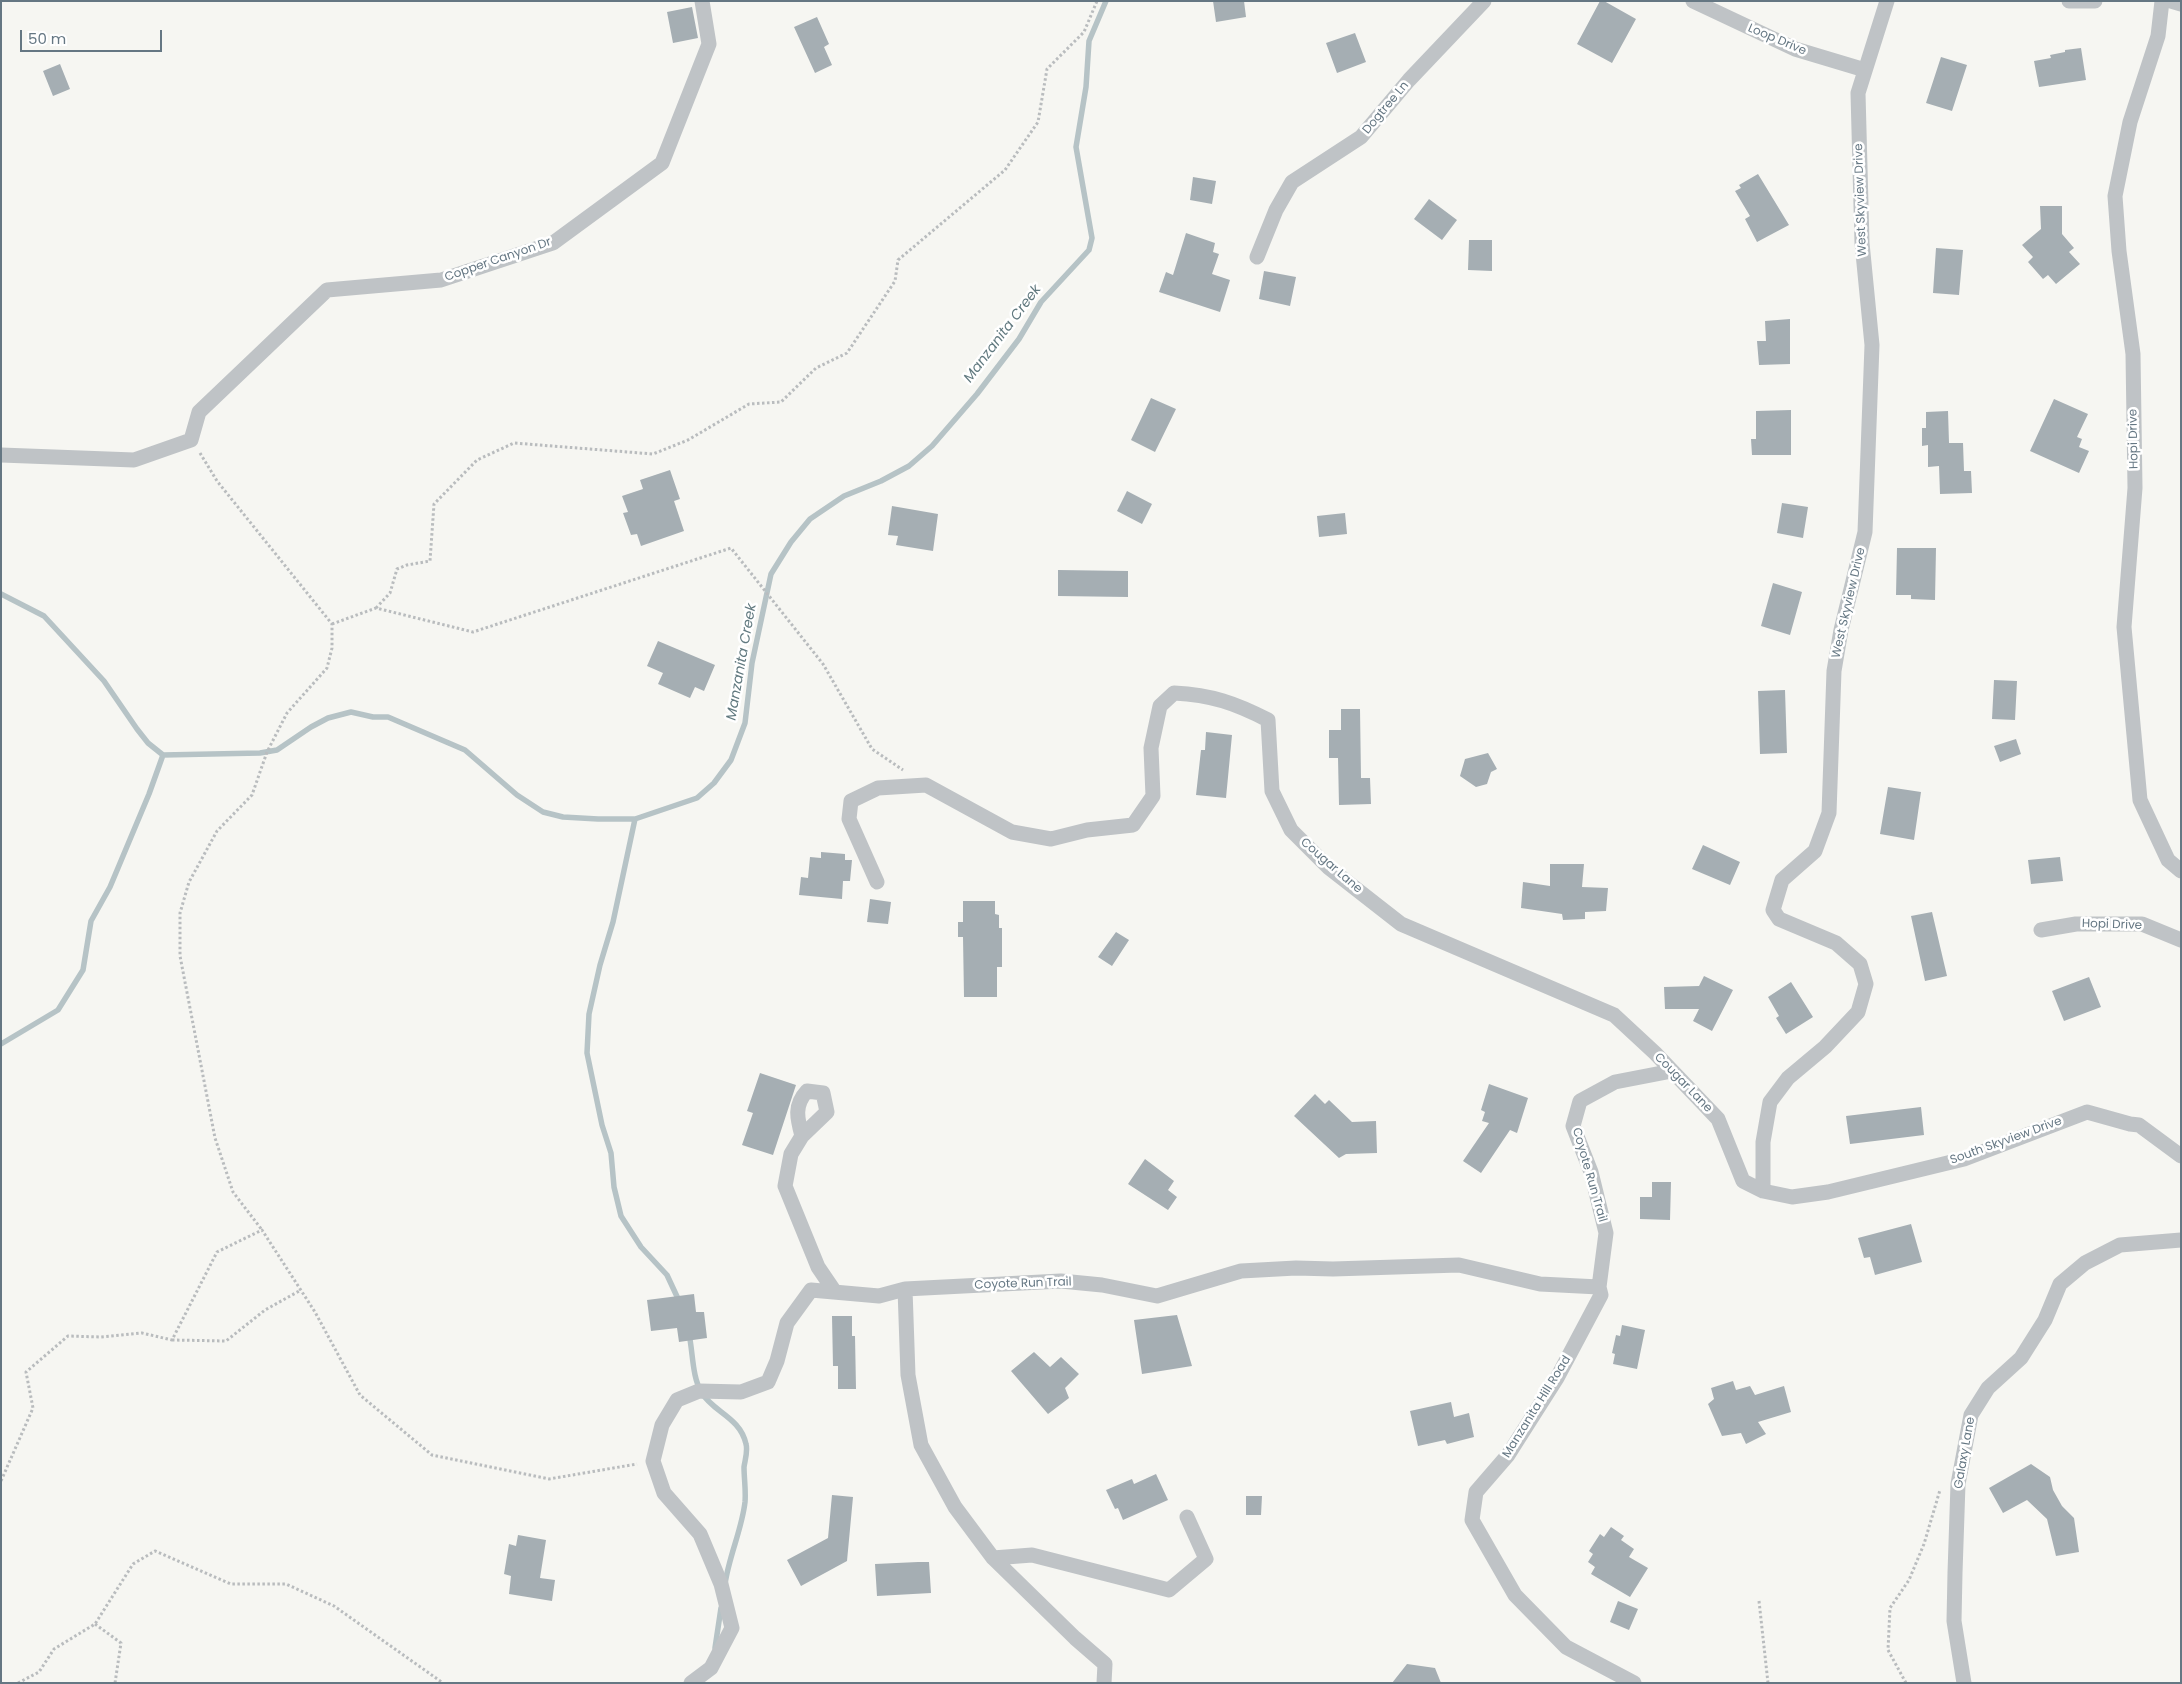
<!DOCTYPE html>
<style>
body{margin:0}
#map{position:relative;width:2182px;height:1684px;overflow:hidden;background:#f6f6f2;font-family:Poppins,sans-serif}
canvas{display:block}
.frame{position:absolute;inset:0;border:2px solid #657783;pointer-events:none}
.scale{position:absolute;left:20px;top:30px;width:142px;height:22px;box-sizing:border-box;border:2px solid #657783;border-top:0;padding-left:6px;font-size:15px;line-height:18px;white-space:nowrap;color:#657783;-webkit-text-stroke:4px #fff;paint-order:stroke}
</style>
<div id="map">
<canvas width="2182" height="1684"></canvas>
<div class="frame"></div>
<div class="scale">50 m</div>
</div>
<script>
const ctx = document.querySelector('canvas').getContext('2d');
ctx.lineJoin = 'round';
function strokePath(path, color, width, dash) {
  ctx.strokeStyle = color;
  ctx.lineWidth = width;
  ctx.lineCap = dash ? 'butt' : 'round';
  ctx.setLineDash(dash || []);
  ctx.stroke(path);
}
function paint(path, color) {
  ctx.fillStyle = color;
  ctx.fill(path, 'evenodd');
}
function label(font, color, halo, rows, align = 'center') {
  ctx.font = font + ' Poppins,sans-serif';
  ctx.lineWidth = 5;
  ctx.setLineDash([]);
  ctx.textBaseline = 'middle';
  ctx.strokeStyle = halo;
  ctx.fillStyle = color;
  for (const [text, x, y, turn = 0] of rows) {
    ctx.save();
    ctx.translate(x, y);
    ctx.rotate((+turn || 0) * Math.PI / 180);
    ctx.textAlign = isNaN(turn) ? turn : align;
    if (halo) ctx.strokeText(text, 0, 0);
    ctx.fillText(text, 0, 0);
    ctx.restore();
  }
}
strokePath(new Path2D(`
 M1,594L44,616L104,681L137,729L148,743L163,755L260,753L277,750L311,727L328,718L351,712L373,717H388L465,750L517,795L543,812L563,817L598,819H635L697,798L714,783L731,760L745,723L752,663L771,574L791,542L810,519L844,496L881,481L909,466L932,446L977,394L1019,339L1041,302L1089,250L1092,238L1076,147L1086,87L1089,41L1106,1
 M635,819L613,922L600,965L589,1014L587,1053L602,1125L611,1153L614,1187L621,1216L641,1247L667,1275L680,1303
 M1,1044L58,1010L83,970L91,921L110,887L149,794L163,755
 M689,1334C693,1352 692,1378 702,1393C713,1412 740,1417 746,1444C748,1451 745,1460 744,1467C744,1478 746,1490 745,1502C742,1529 729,1556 725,1584
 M715,1648L721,1608`), '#b6c3c6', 5.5);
paint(new Path2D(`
 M1213,1H1244L1246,17L1216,22Z
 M1600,1H1604L1636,19L1612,63L1577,44Z
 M692,7L698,38L673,43L667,12Z
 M817,17L829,44L824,47L832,65L815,73L794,27Z
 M1355,33L1366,62L1337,73L1326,43Z
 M2081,48L2086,80L2039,87L2034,61L2051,58L2050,55L2065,52V50Z
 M1941,57L1967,65L1952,111L1926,103Z
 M60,64L70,89L53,96L43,71Z
 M1758,174L1789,225L1757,242L1745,219L1750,216L1735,191L1741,188L1739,185Z
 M1193,177L1216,181L1212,204L1190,200Z
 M1429,199L1457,220L1442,240L1414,219Z
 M2040,206H2062V234L2074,248L2069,252L2080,264L2056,284L2048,275L2043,279L2028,262L2033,257L2022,245L2041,229Z
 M1186,233L1215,243L1213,252L1219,254L1212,274L1230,280L1220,312L1159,292L1166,272L1173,275Z
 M1469,240H1492V271L1468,270Z
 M1936,248L1963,250L1959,295L1933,293Z
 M1264,271L1296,277L1290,306L1259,299Z
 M1790,319V364L1759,365L1757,341H1766L1765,321Z
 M1151,398L1176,409L1155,452L1131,440Z
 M2054,399L2088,414L2077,437L2082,439L2079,447L2089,451L2079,473L2030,451Z
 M1791,410V455H1752L1751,439H1756V411Z
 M1948,411L1949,443H1963L1964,471H1971L1972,493L1940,494L1939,466L1928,467V445L1922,446V428H1926V412Z
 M670,470L680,499L674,501L684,531L641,546L637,534L631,535L623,513L628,512L622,496L643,489L640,480Z
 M1127,491L1152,504L1142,524L1117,511Z
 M1782,503L1808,507L1803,538L1777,533Z
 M892,506L938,514L933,551L896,545L898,536L888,535Z
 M1345,513L1347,534L1319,537L1317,516Z
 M1897,548H1936L1935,600L1911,599V595H1896Z
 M1058,570L1128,571V597L1058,596Z
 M1773,583L1802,592L1790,635L1761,626Z
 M658,641L715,665L704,691L695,687L690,698L658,684L663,673L647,666Z
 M1994,680L2017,681L2015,720L1992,719Z
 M1785,690L1787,753L1760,754L1758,691Z
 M1341,709H1360L1361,778H1370L1371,804L1339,805L1338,758H1329V730H1341Z
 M1206,732L1232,735L1226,798L1196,795L1201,750H1205Z
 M2016,739L2021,754L2000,762L1994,746Z
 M1488,753L1497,769L1491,772L1487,784L1476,787L1460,776L1465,759Z
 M1888,787L1921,792L1914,840L1880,834Z
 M1703,845L1740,862L1730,885L1692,869Z
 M821,852L845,854V860H852L850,881H843L842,899L799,895L801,877L808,878L810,857L821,858Z
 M2060,857L2063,881L2031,884L2028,860Z
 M1550,864H1584L1582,887L1608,888L1606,911L1585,912V919L1563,920L1562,914L1521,908L1523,882L1550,886Z
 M870,899L891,902L888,924L867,922Z
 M963,901H995V914L999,915V928H1002V967H997V997H964L963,937H958V922H963Z
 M1932,912L1947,976L1925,981L1911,916Z
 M1116,932L1129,940L1112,966L1098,957Z
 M1704,976L1733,990L1712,1031L1693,1021L1699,1009H1665L1664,987L1699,986Z
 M2089,977L2101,1007L2064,1021L2052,991Z
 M1791,982L1813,1017L1786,1034L1776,1018L1779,1016L1768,997Z
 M760,1073L796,1085L773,1155L742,1145L753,1113L747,1111Z
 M1489,1084L1528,1098L1517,1133L1510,1130L1481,1173L1463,1161L1489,1123L1482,1121L1485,1112L1481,1110Z
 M1315,1094L1325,1104L1329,1100L1352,1122L1376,1121L1377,1153L1346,1154L1339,1158L1294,1116Z
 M1921,1107L1924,1135L1850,1144L1846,1116Z
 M1145,1159L1174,1181L1168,1190L1177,1197L1168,1210L1128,1184Z
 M1652,1182H1671L1670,1220L1640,1219V1197H1652Z
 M1911,1224L1922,1262L1875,1275L1870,1257L1864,1258L1858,1238Z
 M694,1294L696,1312H704L707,1338L679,1342L677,1328L651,1331L647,1300Z
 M1177,1315L1192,1366L1142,1374L1134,1320Z
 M832,1316H852V1336H855L856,1389H838V1366H833Z
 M1622,1325L1645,1330L1637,1369L1613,1364L1615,1354L1612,1353L1616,1335L1620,1336Z
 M1034,1352L1050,1367L1061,1357L1079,1374L1065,1388L1069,1398L1048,1414L1011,1371Z
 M1733,1381L1736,1390L1750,1386L1755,1395L1784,1386L1791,1412L1758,1422L1766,1434L1746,1444L1741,1433L1722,1436L1708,1404L1714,1399L1711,1388Z
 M1451,1402L1454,1417L1469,1413L1474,1437L1447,1444L1445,1440L1418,1446L1410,1411Z
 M2031,1464L2050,1477L2053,1490L2062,1506L2074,1518L2079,1552L2056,1556L2047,1519L2027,1500L2003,1513L1989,1488Z
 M1156,1474L1168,1500L1123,1520L1118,1508L1115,1509L1106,1490L1132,1479L1134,1484Z
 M832,1495L853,1497L847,1561L801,1586L787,1560L828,1538Z
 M1246,1496H1262L1261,1515H1246Z
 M1611,1527L1624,1536L1621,1540L1634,1549L1629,1557L1648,1568L1630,1597L1591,1574L1595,1567L1588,1562L1593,1554L1589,1551L1600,1534L1604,1537Z
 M518,1535L546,1540L540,1578L555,1580L552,1601L509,1594L511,1576L504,1574L509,1544L516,1546Z
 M918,1562H929L931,1593L877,1596L875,1564Z
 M1618,1601L1638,1609L1629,1630L1610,1622Z
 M1407,1664L1435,1668L1441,1683H1392Z`), '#a5aeb3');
strokePath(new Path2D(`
 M200,453L217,481L332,624V648L327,668L287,713L267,752L252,795L217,831L189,882L180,913V956L215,1138L233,1192L262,1230
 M376,608L390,593L397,569L407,565L430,561L434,504L477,460L514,443L653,454L688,440L749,404L781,402L816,368L847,353L895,281L898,260L1005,170L1038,122L1047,69L1084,32L1097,1
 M332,624L376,608L473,632L731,548L823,664L872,749L903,770
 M172,1340L226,1341L265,1310L301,1290
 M1,1481L33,1408L26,1372L68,1336L101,1337L142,1333L172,1340L217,1252L262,1230L315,1312L360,1395L432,1455L549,1479L637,1464
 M1759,1601L1768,1683
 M95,1624L121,1643L115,1683
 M18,1683L39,1672L54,1649L95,1624L133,1564L155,1551L231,1584H286L334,1606L443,1683
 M1906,1683L1888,1650L1890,1608L1909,1580L1924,1544L1940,1490`), '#b9bcbe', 3, [2.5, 2.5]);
strokePath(new Path2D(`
 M1693,1L1795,49L1865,70
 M2069,1H2095
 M2162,1L2158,36L2130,122L2115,196L2119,251L2133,354L2135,488L2124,627L2140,800L2168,860L2181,871
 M2171,1L2181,4
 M1257,257L1276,210L1292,182L1361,137L1409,80L1484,1
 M1,455L134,460L191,440L199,412L327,290L441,280L553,243L662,163L709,44L702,1
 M877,882L849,819L851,801L878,788L926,785L1012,832L1051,839L1087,830L1133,825L1153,796L1151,748L1160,706L1174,693C1212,695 1235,703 1268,720L1272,791L1291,830L1328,867L1401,924L1614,1015L1655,1053L1718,1119L1743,1181L1763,1191L1792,1197L1828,1192L1964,1159L2087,1112L2130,1124L2139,1125L2181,1156
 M2041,930L2076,924H2142L2181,940
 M802,1136C797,1118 794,1105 807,1091L823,1093L827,1112L802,1136L791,1154L785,1186L818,1267L835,1292
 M1763,1191V1142L1770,1102L1788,1078L1825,1047L1858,1012L1866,984L1860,964L1836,943L1779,919L1773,910L1782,880L1815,851L1829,813L1834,671L1841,630L1865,532L1872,345L1862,243L1858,93L1887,1
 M993,1558L1032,1555L1169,1590L1206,1559L1187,1517
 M691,1683L711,1668L732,1628L721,1584L700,1534L664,1493L653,1461L662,1425L677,1400L699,1391L741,1392L768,1382L777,1361L787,1323L811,1290L879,1296L905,1289
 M1104,1683L1105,1664L1075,1638L993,1558L955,1507L921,1445L908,1375L905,1289L1061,1281L1102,1285L1157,1296L1241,1271L1296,1268L1333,1269L1459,1265L1540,1284L1599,1287
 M1634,1683L1566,1647L1515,1595L1472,1520L1476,1492L1508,1455L1557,1378L1601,1295L1599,1287L1606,1233L1591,1172L1573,1126L1580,1101L1615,1082L1672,1071
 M1964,1683L1954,1621L1955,1573L1958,1484L1971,1415L1988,1388L2021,1358L2045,1320L2060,1284L2085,1263L2120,1245L2181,1240`), '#bfc3c6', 15);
label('12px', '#657783', '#fff', [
 ["Loop Drive",1777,40,23],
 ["Dogtree Ln",1386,108,-50],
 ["West Skyview Drive",1861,200,-92],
 ["Copper Canyon Dr",498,260,-19],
 ["Hopi Drive",2134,439,-91],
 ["West Skyview Drive",1849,603,-77],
 ["Cougar Lane",1331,866,41],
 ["Hopi Drive",2112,925,2],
 ["Cougar Lane",1683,1083,46],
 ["South Skyview Drive",2006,1141,-20],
 ["Coyote Run Trail",1589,1175,74],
 ["Coyote Run Trail",1023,1284,-2],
 ["Manzanita Hill Road",1537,1407,-58],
 ["Galaxy Lane",1965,1453,-80]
]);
label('italic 14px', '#61797f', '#fff', [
 ["Manzanita Creek",1003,334,-53],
 ["Manzanita Creek",742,662,-80]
]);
</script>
